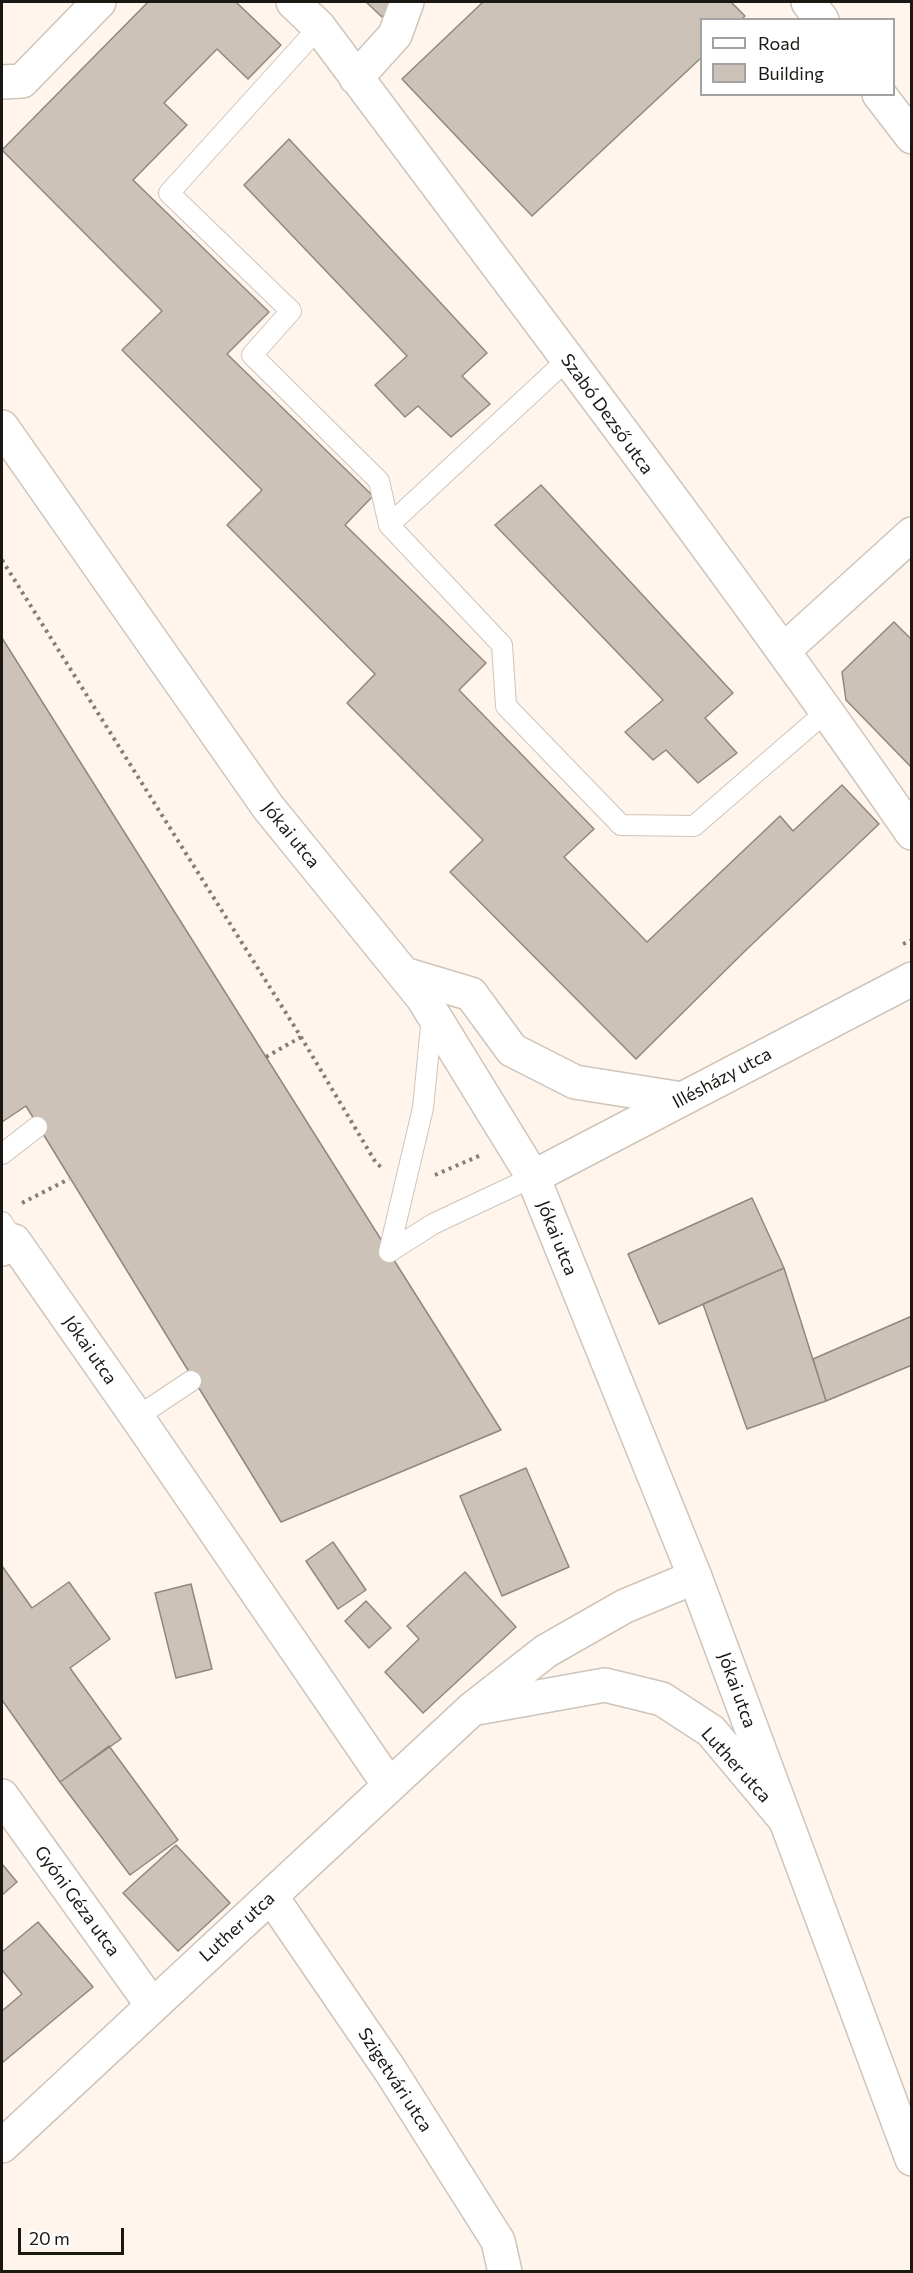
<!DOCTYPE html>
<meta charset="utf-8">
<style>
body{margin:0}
#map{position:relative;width:913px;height:2273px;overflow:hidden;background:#fff5ed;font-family:Commissioner,sans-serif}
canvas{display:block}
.frame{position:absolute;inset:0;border:3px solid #1b1713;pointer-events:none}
.legend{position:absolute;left:700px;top:18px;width:195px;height:78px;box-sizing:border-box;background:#fff;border:2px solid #a4a2a1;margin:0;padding:8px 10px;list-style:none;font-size:18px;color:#1b1713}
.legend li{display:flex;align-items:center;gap:12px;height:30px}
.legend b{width:30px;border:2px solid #a4a2a1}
.scale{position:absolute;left:18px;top:2228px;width:106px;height:27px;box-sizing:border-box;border:3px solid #1b1713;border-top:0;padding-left:8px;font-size:18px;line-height:21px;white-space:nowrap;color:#1b1713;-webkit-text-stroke:4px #fff;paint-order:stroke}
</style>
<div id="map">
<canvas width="913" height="2273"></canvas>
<div class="frame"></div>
<ul class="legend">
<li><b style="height:8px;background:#fff"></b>Road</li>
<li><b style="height:16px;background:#cdc2b8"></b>Building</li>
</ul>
<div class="scale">20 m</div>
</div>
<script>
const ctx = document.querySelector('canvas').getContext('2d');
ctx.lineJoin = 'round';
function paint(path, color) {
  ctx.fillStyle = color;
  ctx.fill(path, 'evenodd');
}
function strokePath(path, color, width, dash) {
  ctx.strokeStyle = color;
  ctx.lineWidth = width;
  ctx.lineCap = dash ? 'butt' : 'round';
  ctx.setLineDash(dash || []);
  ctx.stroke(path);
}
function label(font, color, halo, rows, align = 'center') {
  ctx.font = font + ' Commissioner,sans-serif';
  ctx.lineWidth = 4.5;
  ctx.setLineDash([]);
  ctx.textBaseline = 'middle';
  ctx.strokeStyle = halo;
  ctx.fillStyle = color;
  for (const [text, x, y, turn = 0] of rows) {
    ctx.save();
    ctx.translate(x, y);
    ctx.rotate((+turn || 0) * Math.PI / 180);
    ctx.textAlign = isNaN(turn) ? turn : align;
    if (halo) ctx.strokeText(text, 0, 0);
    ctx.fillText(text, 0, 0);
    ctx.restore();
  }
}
const building = new Path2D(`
 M148,2H236L281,45L248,79L217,49L164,103L187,125L133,180L269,312L227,354L373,496L345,525L486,663L459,690L594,829L564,857L647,942L780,816L793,831L842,785L879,824L747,949L636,1059L450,872L483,840L347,703L375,674L227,525L262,490L122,350L162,311L2,150Z
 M366,2H394L395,3L382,17Z
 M483,2H731L745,16L741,20H702V57L532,216L402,79Z
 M289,139L487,353L462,376L490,404L451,437L418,406L405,417L375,385L407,356L244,185Z
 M541,485L733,693L705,718L737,753L698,783L666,750L653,760L625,732L663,700L495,525Z
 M894,622L912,640V768L846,700L842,672Z
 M2,638L501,1430L281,1522L26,1106L2,1122Z
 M752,1198L784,1268L659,1324L628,1254Z
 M784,1268L826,1401L747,1429L703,1304Z
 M912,1316V1365L826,1401L813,1359Z
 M526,1468L569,1567L502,1596L460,1496Z
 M333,1542L366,1590L338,1609L306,1561Z
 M2,1566L32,1608L69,1582L110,1639L70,1668L121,1739L60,1782L2,1700Z
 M465,1572L516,1627L423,1713L385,1672L419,1639L407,1626Z
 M191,1584L212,1669L176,1678L155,1593Z
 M366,1601L391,1628L369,1648L345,1621Z
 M109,1746L178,1840L130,1875L60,1782Z
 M176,1845L230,1903L178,1951L123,1893Z
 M2,1864L17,1882L2,1895Z
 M38,1922L93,1987L2,2063V2011L22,1994L2,1970V1952Z`);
paint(building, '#cdc2b8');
strokePath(building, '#91877e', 1.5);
const lane = new Path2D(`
 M319,27L169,193L291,311L252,355L379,481L389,525L502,645L506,706L621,825L694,826L827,711
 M389,525L567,360
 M2,1154L37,1127
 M2,1222L14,1241
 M389,1252L423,1108L432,1016
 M389,1252L433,1224L533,1177
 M137,1417L191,1381`);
const street = new Path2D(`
 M293,2L319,27C518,294 722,559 912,833
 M808,2L822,20
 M356,78L395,35L407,2
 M2,82L22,81L99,2
 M879,94L912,137
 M783,651L912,534
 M404,974L471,994L512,1050L575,1082L682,1099
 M533,1177L912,979
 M2,1249L14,1241L137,1417L389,1785
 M477,1708L605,1685L662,1699L711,1731L783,1817
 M2,1796L152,2005
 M271,1896L390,2070L498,2241L505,2272
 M2,2146L472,1709L546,1651L625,1606L695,1577`);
const secondary = new Path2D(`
 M2,427L268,807L423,998L533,1177L695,1577L912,2159`);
strokePath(lane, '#cfc4ba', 22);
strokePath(street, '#cfc4ba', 36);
strokePath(secondary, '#cfc4ba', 36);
strokePath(new Path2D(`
 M2,560L301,1037L376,1163L381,1167
 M903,944L912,940
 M266,1057L301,1037
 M435,1175L481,1155
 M22,1203L69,1179`), '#847e78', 4, [3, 4.5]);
strokePath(lane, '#fff', 20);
strokePath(street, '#fff', 33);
strokePath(secondary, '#fff', 33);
label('18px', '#1b1713', '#fff', [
 ["Szabó Dezső utca",607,414,54],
 ["Jókai utca",291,835,51],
 ["Illésházy utca",722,1078,-28],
 ["Jókai utca",557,1238,68],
 ["Jókai utca",90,1350,55],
 ["Jókai utca",737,1690,70],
 ["Luther utca",736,1765,48],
 ["Gyóni Géza utca",77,1901,54],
 ["Luther utca",237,1927,-42],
 ["Szigetvári utca",395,2080,57]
]);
</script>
